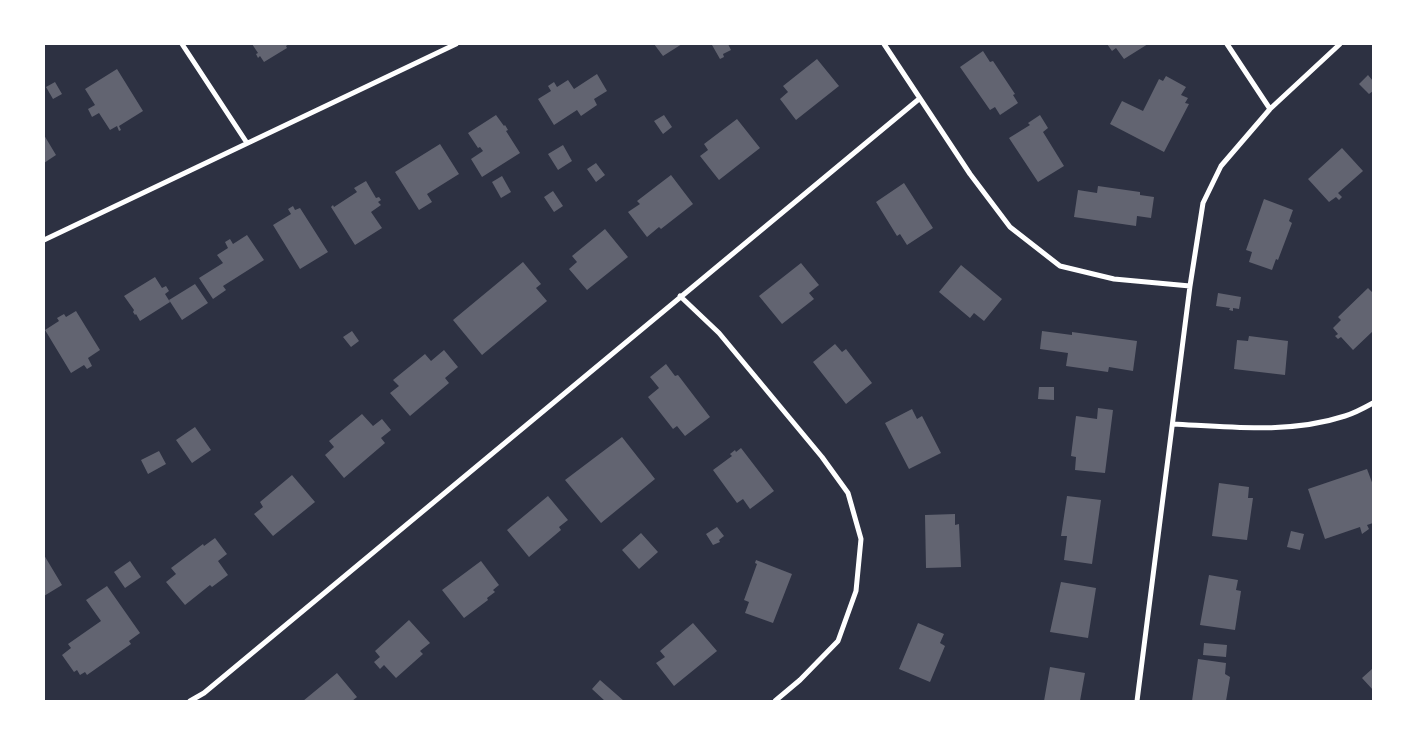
<!DOCTYPE html>
<style>
body{margin:0}
#map{position:relative;width:1417px;height:745px;overflow:hidden;background:#2d3142;font-family:"Exo 2",sans-serif}
canvas{display:block}
.frame{position:absolute;inset:0;border:45px solid #fff;pointer-events:none}
</style>
<div id="map">
<canvas width="1417" height="745"></canvas>
<div class="frame"></div>
</div>
<script>
const ctx = document.querySelector('canvas').getContext('2d');
ctx.lineJoin = 'round';
function paint(path, color) {
  ctx.fillStyle = color;
  ctx.fill(path, 'evenodd');
}
function strokePath(path, color, width, dash) {
  ctx.strokeStyle = color;
  ctx.lineWidth = width;
  ctx.lineCap = dash ? 'butt' : 'round';
  ctx.setLineDash(dash || []);
  ctx.stroke(path);
}
paint(new Path2D(`
 M252,44H289L286,46L287,48L264,62L260,56L258,58L256,54L258,53Z
 M654,44H682L663,56Z
 M715,44H728L731,50L723,54L724,57L720,59L712,45Z
 M1107,44H1148L1124,59L1116,48L1112,51Z
 M983,51L990,62L993,61L1015,94L1013,95L1018,103L1000,115L995,107L990,110L960,67Z
 M817,59L839,86L796,120L780,99L788,92L783,86Z
 M117,69L143,111L119,126L121,130L119,131L117,126L110,130L99,113L92,117L88,109L95,105L85,89Z
 M597,74L607,91L594,99L597,105L581,116L577,110L554,125L538,99L551,91L548,86L554,82L557,87L568,80L574,89Z
 M1368,75L1373,81V91L1369,94L1359,84Z
 M1166,76L1186,87L1181,95L1188,98L1185,103L1189,104L1164,152L1110,124L1122,101L1143,111L1159,79L1163,81Z
 M55,82L62,94L53,99L46,87Z
 M496,115L504,126L505,125L508,130L506,131L520,153L482,177L471,159L483,151L480,147L478,148L468,133Z
 M664,115L672,127L663,134L654,121Z
 M1040,115L1048,128L1043,132L1064,166L1038,182L1009,138L1030,125L1028,123Z
 M737,119L760,148L719,180L700,156L708,150L704,144Z
 M44,135L56,155L44,163Z
 M440,144L459,174L427,194L432,202L419,210L395,172Z
 M563,145L572,161L558,170L548,154Z
 M1342,148L1363,171L1338,193L1342,197L1339,200L1336,197L1329,202L1308,179Z
 M596,163L605,175L596,182L587,169Z
 M671,175L693,204L661,229L659,227L647,237L628,212L640,204L637,201Z
 M502,176L511,192L501,198L492,182Z
 M366,181L376,198L379,197L381,200L378,202L381,205L371,212L382,228L355,245L331,207L333,205L334,207L357,192L354,188Z
 M904,183L933,228L907,245L900,234L897,236L876,202Z
 M1098,186L1140,192V195L1154,197L1151,218L1137,216L1136,226L1074,217L1078,190L1097,193Z
 M553,191L563,206L554,212L544,197Z
 M1264,199L1293,210L1289,221L1292,223L1278,260L1276,259L1272,270L1249,262L1252,252L1246,250Z
 M293,206L295,210L300,208L328,252L300,269L273,225L291,214L288,209Z
 M605,229L628,257L587,290L569,269L577,262L572,256Z
 M247,235L264,260L223,286L226,290L213,299L199,278L223,263L217,255L228,248L225,242L230,239L233,244Z
 M523,262L541,284L536,288L547,301L482,355L453,320Z
 M801,263L819,285L809,293L814,299L782,324L759,296Z
 M961,265L1002,299L984,321L974,313L970,318L939,292Z
 M155,277L162,288L166,286L169,291L165,294L170,302L140,321L136,314L135,315L133,312L134,310L124,296Z
 M195,284L208,303L182,320L169,300Z
 M1368,288L1373,293V331L1353,350L1341,337L1338,339L1335,336L1338,334L1333,328L1341,320L1338,317Z
 M1218,293L1241,297L1239,309L1233,308V311L1229,310L1230,308L1216,306Z
 M76,311L100,350L88,358L92,366L87,369L84,365L71,373L45,330L59,321L57,318L64,314L66,317Z
 M352,331L359,341L351,347L343,337Z
 M1042,331L1072,335V332L1137,341L1133,371L1109,367L1108,372L1066,366L1068,353L1040,349Z
 M1249,336L1288,341L1285,375L1234,369L1237,340L1248,341Z
 M835,344L842,352L846,349L872,383L846,404L813,362Z
 M444,350L458,367L445,378L449,383L410,416L390,393L399,386L393,380L425,354L431,361Z
 M666,364L675,376L678,375L710,417L685,436L677,426L673,429L648,397L659,388L650,377Z
 M1039,387H1054V400L1038,399Z
 M1098,408L1113,410L1105,473L1075,470L1076,457L1071,456L1076,416L1097,419Z
 M912,409L917,419L922,416L941,453L909,469L885,423Z
 M362,414L373,426L382,419L391,430L381,438L385,443L344,478L325,455L334,447L329,441Z
 M195,427L211,450L192,463L176,440Z
 M622,437L655,479L601,523L565,480Z
 M741,448L774,491L750,509L743,499L737,503L713,470L732,456L730,454L735,450L736,452Z
 M159,451L166,464L148,474L141,460Z
 M1367,469L1373,485V523L1367,525L1369,529L1362,534L1360,527L1325,539L1308,489Z
 M292,475L315,502L273,536L254,514L263,507L260,502Z
 M1219,483L1249,487L1248,498H1253L1247,540L1212,536Z
 M548,496L568,520L559,527L561,530L529,557L507,530Z
 M1067,496L1101,500L1092,564L1064,560L1067,536H1061Z
 M955,514V525L959,524L961,567L926,568L925,515Z
 M717,527L724,536L719,540L720,542L713,545L706,534Z
 M1291,531L1304,534L1300,550L1287,547Z
 M641,533L658,552L639,569L622,550Z
 M215,538L227,554L218,561L228,575L212,587L210,585L185,605L166,582L176,574L171,568L203,544L204,546Z
 M44,555L62,585L44,596Z
 M756,560L792,574L773,623L745,613L749,602L744,600L757,564L755,563Z
 M130,561L141,577L125,588L114,572Z
 M481,561L499,585L493,590L495,592L487,598L488,600L464,618L442,590Z
 M1209,575L1238,580L1236,590L1241,591L1235,630L1200,625Z
 M1061,582L1096,588L1088,638L1050,632Z
 M107,586L140,633L129,641L131,644L87,675L85,672L80,675L77,670L74,672L62,655L71,648L68,644L101,621L86,600Z
 M409,620L430,643L420,651L423,654L396,678L384,665L380,669L374,662L380,657L375,651Z
 M693,623L717,651L674,686L656,663L665,657L660,651Z
 M918,623L944,634L940,643L945,646L930,682L899,669Z
 M1204,643L1227,645L1226,657L1203,655Z
 M1198,659L1226,663L1225,674L1230,677L1226,701H1192Z
 M1050,667L1085,673L1080,701H1044Z
 M1372,669L1373,670V690L1362,678Z
 M337,673L357,697L352,701H303Z
 M600,680L624,701H605L592,689Z`), '#626471');
strokePath(new Path2D(`
 M182,44L247,143
 M884,44L970,174L1010,227L1060,266L1114,279L1190,286
 M1227,44L1270,109
 M44,240L456,44
 M680,296L719,333L822,457L848,493L861,539L856,591L838,641L800,680L775,701
 M1173,424C1230,427 1290,434 1345,416C1355,413 1364,408 1373,403
 M190,701L204,693L919,99
 M1137,701L1190,286L1203,203L1221,166L1270,109L1340,44`), '#fff', 5);
</script>
